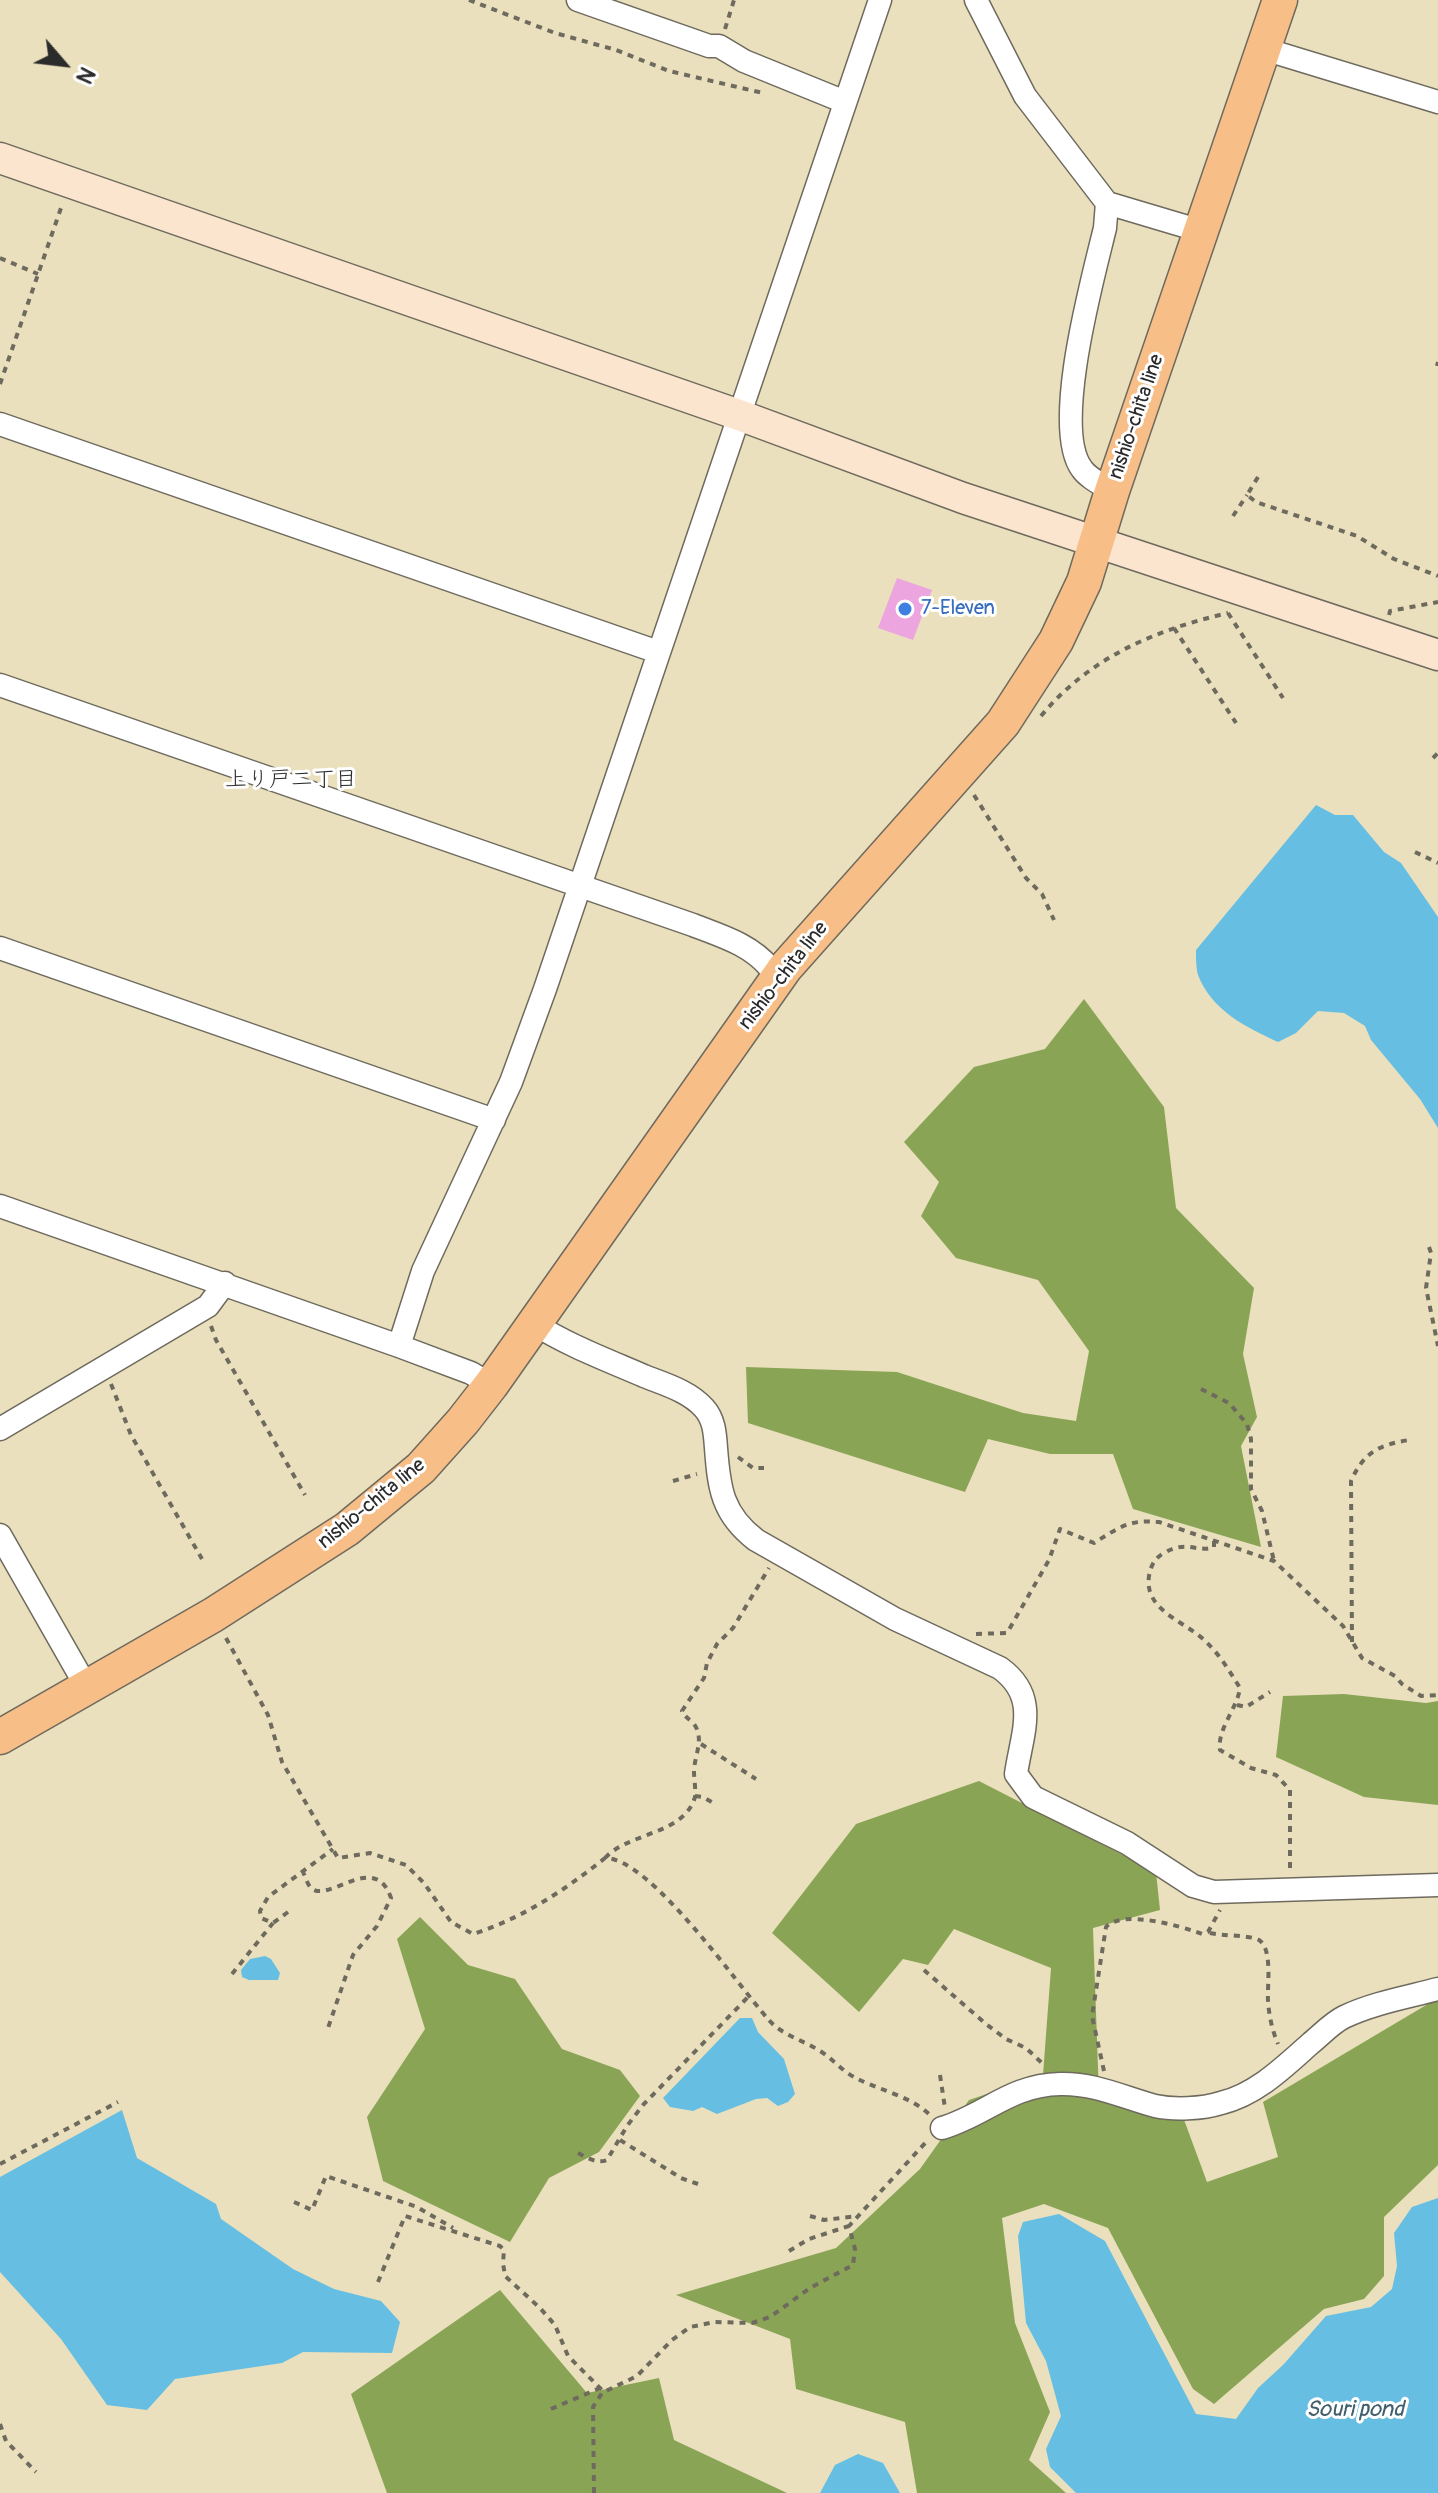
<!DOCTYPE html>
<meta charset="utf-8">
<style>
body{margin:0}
#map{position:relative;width:1438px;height:2493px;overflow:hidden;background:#eae0bd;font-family:Pangolin,sans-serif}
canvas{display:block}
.north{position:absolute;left:24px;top:24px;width:80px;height:80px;-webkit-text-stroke:6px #fff;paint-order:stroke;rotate:118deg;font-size:22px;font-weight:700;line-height:32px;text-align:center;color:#2b2b2b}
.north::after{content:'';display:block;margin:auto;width:28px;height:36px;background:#2b2b2b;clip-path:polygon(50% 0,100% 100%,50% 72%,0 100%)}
</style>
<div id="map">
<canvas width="1438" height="2493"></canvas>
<div class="north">N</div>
</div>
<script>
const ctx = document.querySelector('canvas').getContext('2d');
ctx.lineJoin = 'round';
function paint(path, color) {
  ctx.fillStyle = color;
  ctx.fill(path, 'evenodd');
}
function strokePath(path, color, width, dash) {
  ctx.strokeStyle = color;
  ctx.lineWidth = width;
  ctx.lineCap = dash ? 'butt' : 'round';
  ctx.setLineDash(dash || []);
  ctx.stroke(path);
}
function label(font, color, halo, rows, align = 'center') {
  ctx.font = font + ' Pangolin,"Klee One",sans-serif';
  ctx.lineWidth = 6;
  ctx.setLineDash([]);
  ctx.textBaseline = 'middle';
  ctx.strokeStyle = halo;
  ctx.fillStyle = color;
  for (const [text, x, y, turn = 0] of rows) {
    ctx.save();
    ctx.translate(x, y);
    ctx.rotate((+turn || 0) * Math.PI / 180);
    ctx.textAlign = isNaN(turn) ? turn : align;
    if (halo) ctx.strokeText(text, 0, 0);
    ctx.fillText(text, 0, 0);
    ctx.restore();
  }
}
paint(new Path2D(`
 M1084,999L1164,1107L1176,1208L1254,1288L1243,1354L1257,1417L1241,1446L1261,1547L1133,1509L1113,1454H1050L988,1439L965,1492L748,1423L746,1367L897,1372L1023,1413L1076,1421L1089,1351L1038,1280L956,1258L921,1216L939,1182L904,1142L974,1067L1045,1049Z
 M1344,1694L1426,1703L1438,1701V1805L1364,1797L1276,1757L1283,1696Z
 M979,1781L1156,1872L1160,1910L1093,1928L1099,2096L1183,2117L1207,2182L1278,2157L1263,2102L1438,1998V2165L1384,2217V2276L1364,2299L1324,2309L1214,2404L1193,2389L1108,2228L1044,2204L1002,2218L1015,2323L1050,2412L1029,2460L1066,2493H917L905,2422L796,2389L790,2339L676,2295L836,2248L920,2169L969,2100L1043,2075L1051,1968L954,1929L928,1965L903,1959L859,2012L772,1933L856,1824Z
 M420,1917L468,1965L515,1979L562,2049L620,2070L640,2096L599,2152L549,2178L510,2242L383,2181L367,2117L425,2029L397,1939Z
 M500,2290L587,2393L659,2378L674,2440L787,2493H387L351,2394Z`), '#8aa456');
paint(new Path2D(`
 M1316,805L1335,815H1353L1384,852L1401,863L1438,917V1128L1420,1099L1371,1040L1365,1026L1344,1013L1318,1011L1296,1033L1278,1042C1246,1027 1212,1011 1198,975C1196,968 1196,958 1196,950Z
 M265,1956L271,1959L280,1973L278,1980H249L242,1977L241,1970L250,1959Z
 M740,2018H752L758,2032L784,2059L795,2094L788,2102L778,2106L767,2098L756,2099L717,2114L702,2107L693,2111L670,2107L663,2098Z
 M122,2110L137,2158L216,2204L221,2219L293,2269L334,2289L381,2301L400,2322L392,2353L303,2352L282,2363L175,2379L147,2410L107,2405L61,2339L0,2272V2177Z
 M1438,2198V2493H1076L1050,2467L1046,2449L1061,2416L1046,2361L1026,2323L1018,2236L1023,2222L1059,2214L1105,2241L1196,2414L1236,2419L1258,2388L1283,2365L1326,2316L1371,2307L1392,2289L1397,2266L1394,2233L1412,2207Z
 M858,2454L883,2463L900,2493H820L835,2465Z`), '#66bee3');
paint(new Path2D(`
 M897,578L932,590L913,640L878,628Z`), '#eca5de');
const street = new Path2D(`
 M578,0L709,46H719L744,61L845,102
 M976,0L1025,96L1107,203L1201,231
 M1264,49L1438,102
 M1107,203L1105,228C1093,278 1051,428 1082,469C1088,478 1103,485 1112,491
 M0,424L658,652
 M0,685L693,925C721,936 750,944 770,968H785
 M0,948L494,1120
 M0,1206L399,1346L471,1373L491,1385
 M533,1323C567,1345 607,1360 644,1376C664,1384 689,1391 704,1408C714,1419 715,1433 716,1448C719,1488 722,1514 756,1540L895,1619L1000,1668C1040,1697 1022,1732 1016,1774L1033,1797L1127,1843L1193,1886L1214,1892L1438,1885
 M399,1346L423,1271L511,1082L545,989L880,0
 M0,1429L208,1306L225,1283
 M0,1535L86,1686
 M942,2128C986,2115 1010,2085 1060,2084C1094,2083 1122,2097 1155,2106C1174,2110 1202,2109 1221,2103C1257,2094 1284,2067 1311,2043C1322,2034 1332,2023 1344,2017C1373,2003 1408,1997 1438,1989`);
const secondary = new Path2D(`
 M0,158L739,415L963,498L1438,655`);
const primary = new Path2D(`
 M0,1737L213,1615L347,1529L421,1468L463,1421L491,1385L785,968L1003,723L1056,641L1084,582L1112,491L1280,0`);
strokePath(street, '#6e6a5e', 25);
strokePath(secondary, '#6e6a5e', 33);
strokePath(primary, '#6e6a5e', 37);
strokePath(new Path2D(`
 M469,0L555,33L616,50L669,71L763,93
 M725,29L734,0
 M0,258L38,274
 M1437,366L1438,362
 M0,384L61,208
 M1258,477L1247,495L1256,502L1357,536L1394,559L1438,576
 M1233,516L1247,495
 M1228,613L1283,698
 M1389,615L1390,611L1438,602
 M1174,628L1236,723
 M1041,716C1090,657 1155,630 1228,613
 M1433,758L1438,753
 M974,795L1026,878L1042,894L1054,920
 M1415,852L1438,863
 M1429,1247L1431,1253L1426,1288L1438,1346
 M211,1326L216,1340L305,1495
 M111,1384L131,1435L202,1559
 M1201,1389L1229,1403L1247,1424L1251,1439V1489L1262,1511L1274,1561
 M738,1457L753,1468H764
 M673,1481L697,1474
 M1214,1541V1547C1198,1553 1187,1540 1166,1552C1155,1557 1151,1565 1149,1576C1144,1609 1181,1620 1202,1638C1218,1652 1229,1670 1240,1688C1237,1709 1217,1729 1220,1750L1251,1768L1276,1775L1290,1790V1872
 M976,1634L1007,1633L1049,1560L1060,1529L1094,1543C1118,1528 1129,1519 1159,1522L1274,1561L1343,1626L1362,1658L1395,1676L1402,1684L1421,1696L1438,1695
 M226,1638L268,1715L282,1762L338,1858L370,1853L406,1865L424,1883L451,1922L473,1934C523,1918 565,1890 605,1858C650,1858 737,1984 768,2019C781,2035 803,2040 820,2051C832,2058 841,2070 854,2077C878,2090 911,2096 930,2115
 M1352,1642L1351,1481C1364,1452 1379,1445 1409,1440
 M1237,1705L1246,1707L1270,1692
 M701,1744L756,1779
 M695,1796L703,1797L715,1804
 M605,1858C629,1832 684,1835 695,1797C696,1790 694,1779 694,1772C694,1756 705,1739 694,1724C689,1719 685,1717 682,1711L704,1678L707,1663L717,1644L733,1628L769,1568
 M302,1870C305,1875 307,1884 311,1888C329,1904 375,1850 391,1898L377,1926L353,1955L328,2028
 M288,1912L273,1923L261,1918L260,1911L268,1897L333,1849
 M1210,1933C1222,1936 1251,1935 1259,1940C1273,1949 1267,1986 1268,2001C1269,2015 1272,2030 1278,2044
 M924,1970L986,2024L1006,2039L1026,2048L1044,2065
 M232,1974L273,1923
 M1104,2071L1092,2016L1106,1927C1122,1909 1181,1926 1202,1934L1208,1932L1220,1910
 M940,2075L945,2108
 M620,2140L681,2178L698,2184
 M578,2153C588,2158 597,2164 607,2160L627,2126L643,2105L749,1996
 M0,2164L118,2102
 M294,2202L312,2210L326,2176L417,2207L453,2228
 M810,2216L824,2220L857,2216
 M789,2251L809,2239L849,2226
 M378,2282L405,2216L500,2246L504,2250L503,2263L505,2276L540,2308L555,2325L568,2356L604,2392
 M551,2409L600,2388
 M0,2424L6,2441L36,2472
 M594,2493L593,2407L602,2393L637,2376L672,2340L690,2327L715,2322L752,2323L770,2317L810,2288L853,2265L855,2249L849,2226L927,2141`), '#6e6a5e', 4, [6, 6]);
strokePath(street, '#fff', 22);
strokePath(secondary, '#fce5cf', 30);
strokePath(primary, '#f7be88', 34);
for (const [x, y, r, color] of [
 [905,609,8,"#3f7fe0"]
]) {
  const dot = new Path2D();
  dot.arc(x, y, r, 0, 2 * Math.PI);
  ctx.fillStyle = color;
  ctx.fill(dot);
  strokePath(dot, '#fff', 3);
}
label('20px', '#2b2b2b', '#fff', [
 ["nishio-chita line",1137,417,-71],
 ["nishio-chita line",784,976,-52],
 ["nishio-chita line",372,1504,-39]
]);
label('20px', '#366cbe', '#fff', [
 ["7-Eleven",921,609]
], 'left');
label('22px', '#2b2b2b', '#fff', [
 ["上り戸二丁目",291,780]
]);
label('italic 22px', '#405e6b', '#fff', [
 ["Souri pond",1355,2410]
]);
</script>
